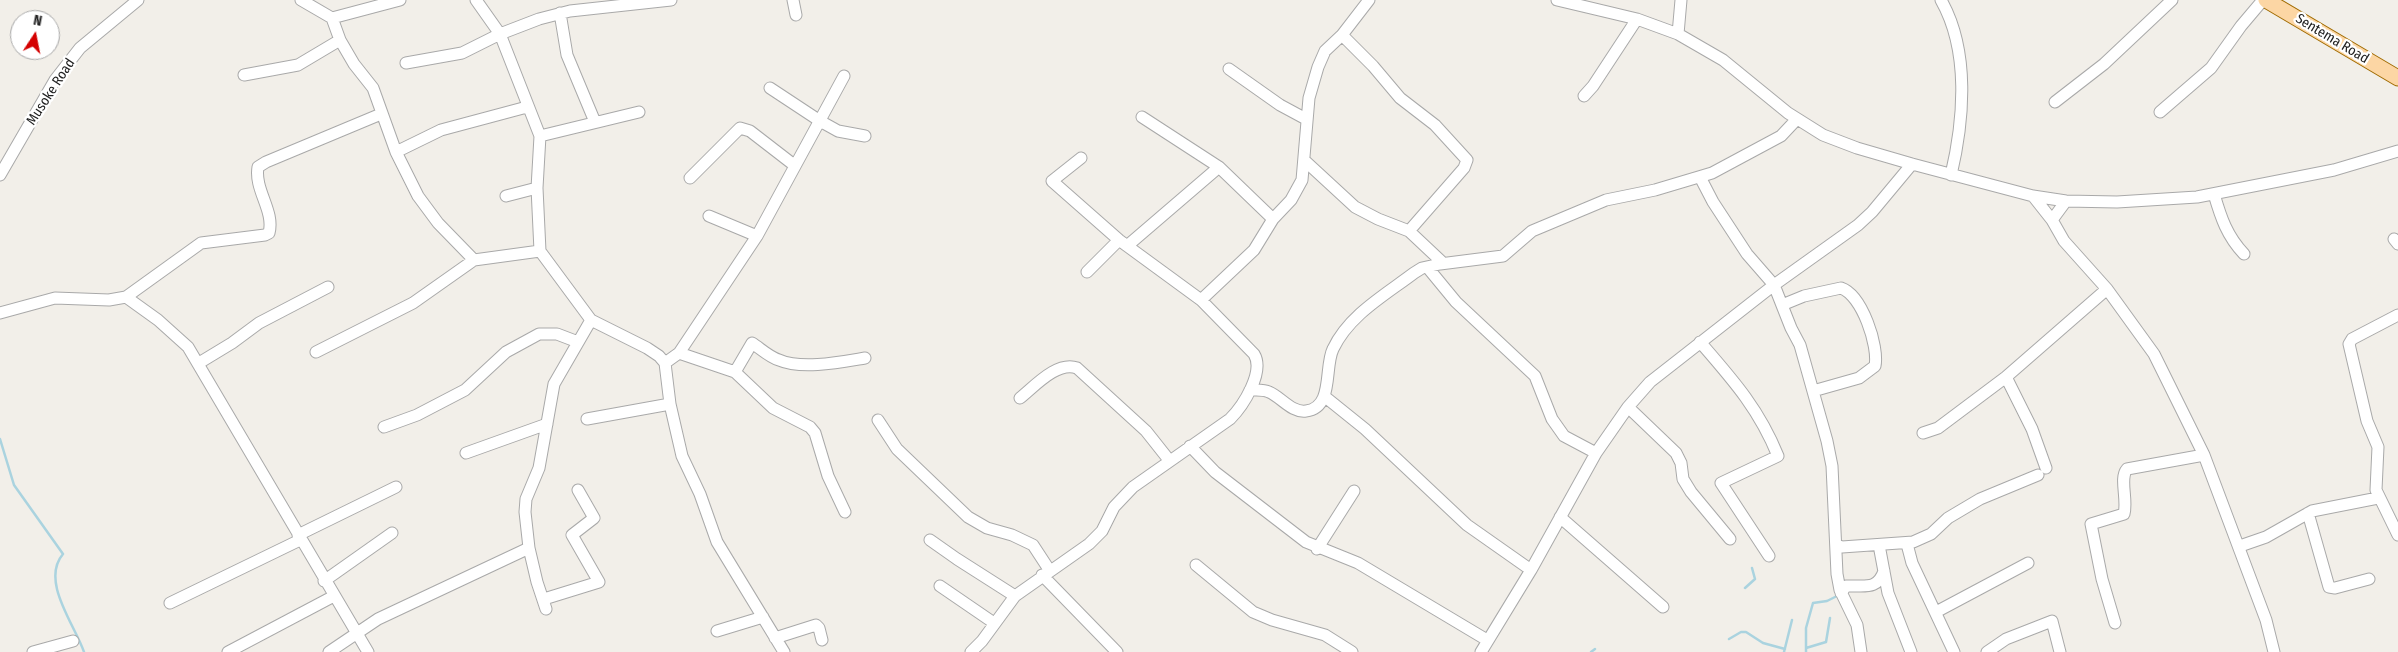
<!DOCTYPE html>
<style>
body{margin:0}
#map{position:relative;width:2398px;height:652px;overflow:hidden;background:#f2efe9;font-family:"Fira Sans Condensed",sans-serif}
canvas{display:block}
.north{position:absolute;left:10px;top:10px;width:50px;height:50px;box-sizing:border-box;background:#fff;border:1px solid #a7a7a7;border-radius:50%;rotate:11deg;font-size:14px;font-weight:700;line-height:20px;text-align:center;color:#222}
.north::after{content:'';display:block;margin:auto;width:18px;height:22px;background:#d40000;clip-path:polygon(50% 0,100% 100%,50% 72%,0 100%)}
</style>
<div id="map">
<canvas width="2398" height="652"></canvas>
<div class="north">N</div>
</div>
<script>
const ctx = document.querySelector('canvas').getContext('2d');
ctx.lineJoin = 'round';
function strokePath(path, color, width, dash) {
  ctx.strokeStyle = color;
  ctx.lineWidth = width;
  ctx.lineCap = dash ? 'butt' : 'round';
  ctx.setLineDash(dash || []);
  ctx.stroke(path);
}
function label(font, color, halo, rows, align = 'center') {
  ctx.font = font + ' "Fira Sans Condensed",sans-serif';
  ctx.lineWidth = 4.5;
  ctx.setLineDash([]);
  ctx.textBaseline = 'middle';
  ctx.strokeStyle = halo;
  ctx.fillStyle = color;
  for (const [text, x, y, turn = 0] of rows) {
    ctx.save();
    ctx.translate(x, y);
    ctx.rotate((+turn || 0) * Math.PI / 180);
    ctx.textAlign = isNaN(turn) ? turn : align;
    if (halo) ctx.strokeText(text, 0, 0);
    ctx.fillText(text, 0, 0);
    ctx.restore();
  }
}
strokePath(new Path2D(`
 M0,439L14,485L63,554C40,581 75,625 84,652
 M1745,588L1755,579L1752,568
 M1729,639L1741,632H1746L1763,643L1785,649
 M1806,648L1826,642L1830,618
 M1591,652L1595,649
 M1784,652L1792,620
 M1806,652V628L1813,603L1827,601L1839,595`), '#aad3df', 2.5);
const minor = new Path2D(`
 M301,0L332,18L340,40L354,64L373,88L396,152L418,196L438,223L474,260
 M476,0L500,34L540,136L537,188L540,251L591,320L647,348L659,356L665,363L670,404L682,456L700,494L717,542L784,652
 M793,0L796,15
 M1557,0L1637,19L1678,34L1723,60L1788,113L1823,135L1857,148L1912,164L2033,196L2066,201L2117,202L2197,197L2334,170L2398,151
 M1941,0C1970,51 1964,120 1951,175
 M560,13L567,55L595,122
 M332,18L400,0
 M1678,34L1681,0
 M1342,35L1373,66L1400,98L1435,125L1467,160L1464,168L1409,231
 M406,63L462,53L500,34L539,19L570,11L671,0
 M1229,69L1280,105L1306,119
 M244,75L298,65L340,40
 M770,88L820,121L838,131L865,136
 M1584,96L1593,86L1637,19
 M2055,102L2104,64L2172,0
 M2160,112L2211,68L2241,26L2263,0
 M1142,117L1219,167L1273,219L1254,250L1201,300
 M540,136L639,112
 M396,152L441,130L527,107
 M1304,160L1355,207L1378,219L1409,231L1443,263
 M0,175L55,80L80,48L138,0
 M1700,177L1713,202L1747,254L1774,285L1791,328L1800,345L1827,441L1832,466L1837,574L1840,590L1857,625L1861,652
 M690,178L740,128L750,131L794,165
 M2214,194C2221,218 2227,236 2244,254
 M506,196L537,188
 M2033,196L2052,220L2064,241L2107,289L2154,354L2204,455L2266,620L2274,652
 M709,216L757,236
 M1273,219L1291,200L1302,180L1309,98L1318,67L1325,51L1342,35L1369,0
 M2052,220L2066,201
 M2394,239L2398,244
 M1127,246L1219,167
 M1428,268L1456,302L1535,376L1552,419L1564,436L1596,453
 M1087,272L1119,240
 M126,297L158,320L188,347L368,652
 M1782,305L1804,296L1841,288C1862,295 1879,346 1875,366L1859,378L1813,391
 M0,313L55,298L109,300L126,297L201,243L265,235L269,233C275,211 254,190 258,167L266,162L381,114
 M2398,315L2352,339L2349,344L2367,421L2378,447L2376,490L2398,535
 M1700,342C1733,380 1759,409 1778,456L1721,483L1769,556
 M316,352L413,303L474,260L540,251
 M679,353L735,372L773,408L810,427L815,433L828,476L845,512
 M199,363L232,343L259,323L328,287
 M665,363L679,353L757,236L844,76
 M735,372L752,343C760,348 769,357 779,360C802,370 841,362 865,358
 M2006,377L2032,429L2046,468
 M1250,390C1256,390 1263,389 1269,392C1281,397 1292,413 1306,411C1334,408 1324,367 1333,349C1349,315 1385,295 1414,273L1422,268L1440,264L1503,256L1532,231L1606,200L1655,190L1712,173L1781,136L1797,119
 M1324,396L1365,429L1467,525L1531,570
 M1020,398C1035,386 1057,361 1077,368L1146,431L1169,460
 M1628,407L1676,453L1681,463L1683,479L1691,492L1730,539
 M587,419L670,404
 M878,420L897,449L968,517L987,528L1012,535L1033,545L1050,571
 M384,427L417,415L465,390L506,352L539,334H557L578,342
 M1923,433L1938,428L2006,377L2107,289
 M1190,446L1215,472L1306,542L1358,563L1487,640
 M466,453L547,424
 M2308,513L2329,587L2335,588L2369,579
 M1560,517L1663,607
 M298,535L396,487
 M930,540L957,559L1015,596
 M1907,544L1912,563L1954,652
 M1836,545L1842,547L1913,542L1931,534L1948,518L1980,499L2038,475
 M1879,545L1888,593L1911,652
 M2240,546L2266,537L2312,511L2378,498
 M1317,549L1354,491
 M1196,565L1253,612L1272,620L1325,635L1352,652
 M1042,575L1117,652
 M324,581L392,533
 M940,586L994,623
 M1841,593L1846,586C1864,585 1877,591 1884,571
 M544,599L599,582L572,535L594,518L578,490
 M170,603L300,540
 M546,609L537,582L529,548L525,512L526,499L539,468L554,384L591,320
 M1936,612L2028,563
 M2115,623L2102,579L2091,524L2124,514C2128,500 2119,478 2127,469L2204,455
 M717,631L763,617
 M775,638L816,625L819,628L822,640
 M33,652L73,641
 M228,652L334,596
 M329,652L378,619L529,548
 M971,652L982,641L1015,596L1089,544L1102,531L1114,507L1133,487L1230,419C1243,406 1265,372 1254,354L1201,300L1119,240L1052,181L1081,158
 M1481,652L1531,570L1596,453L1628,407L1650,382L1774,285L1858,225L1872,212L1912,164
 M1987,652L2006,639L2052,621L2060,652`);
const major = new Path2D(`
 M2266,0L2398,78`);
strokePath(minor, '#a9a9a9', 13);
strokePath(major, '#a06b00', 17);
strokePath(minor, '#fff', 11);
strokePath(major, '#fcd6a4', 15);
label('14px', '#222', '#fff', [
 ["Sentema Road",2332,39,31],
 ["Musoke Road",51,92,-57]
]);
</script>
